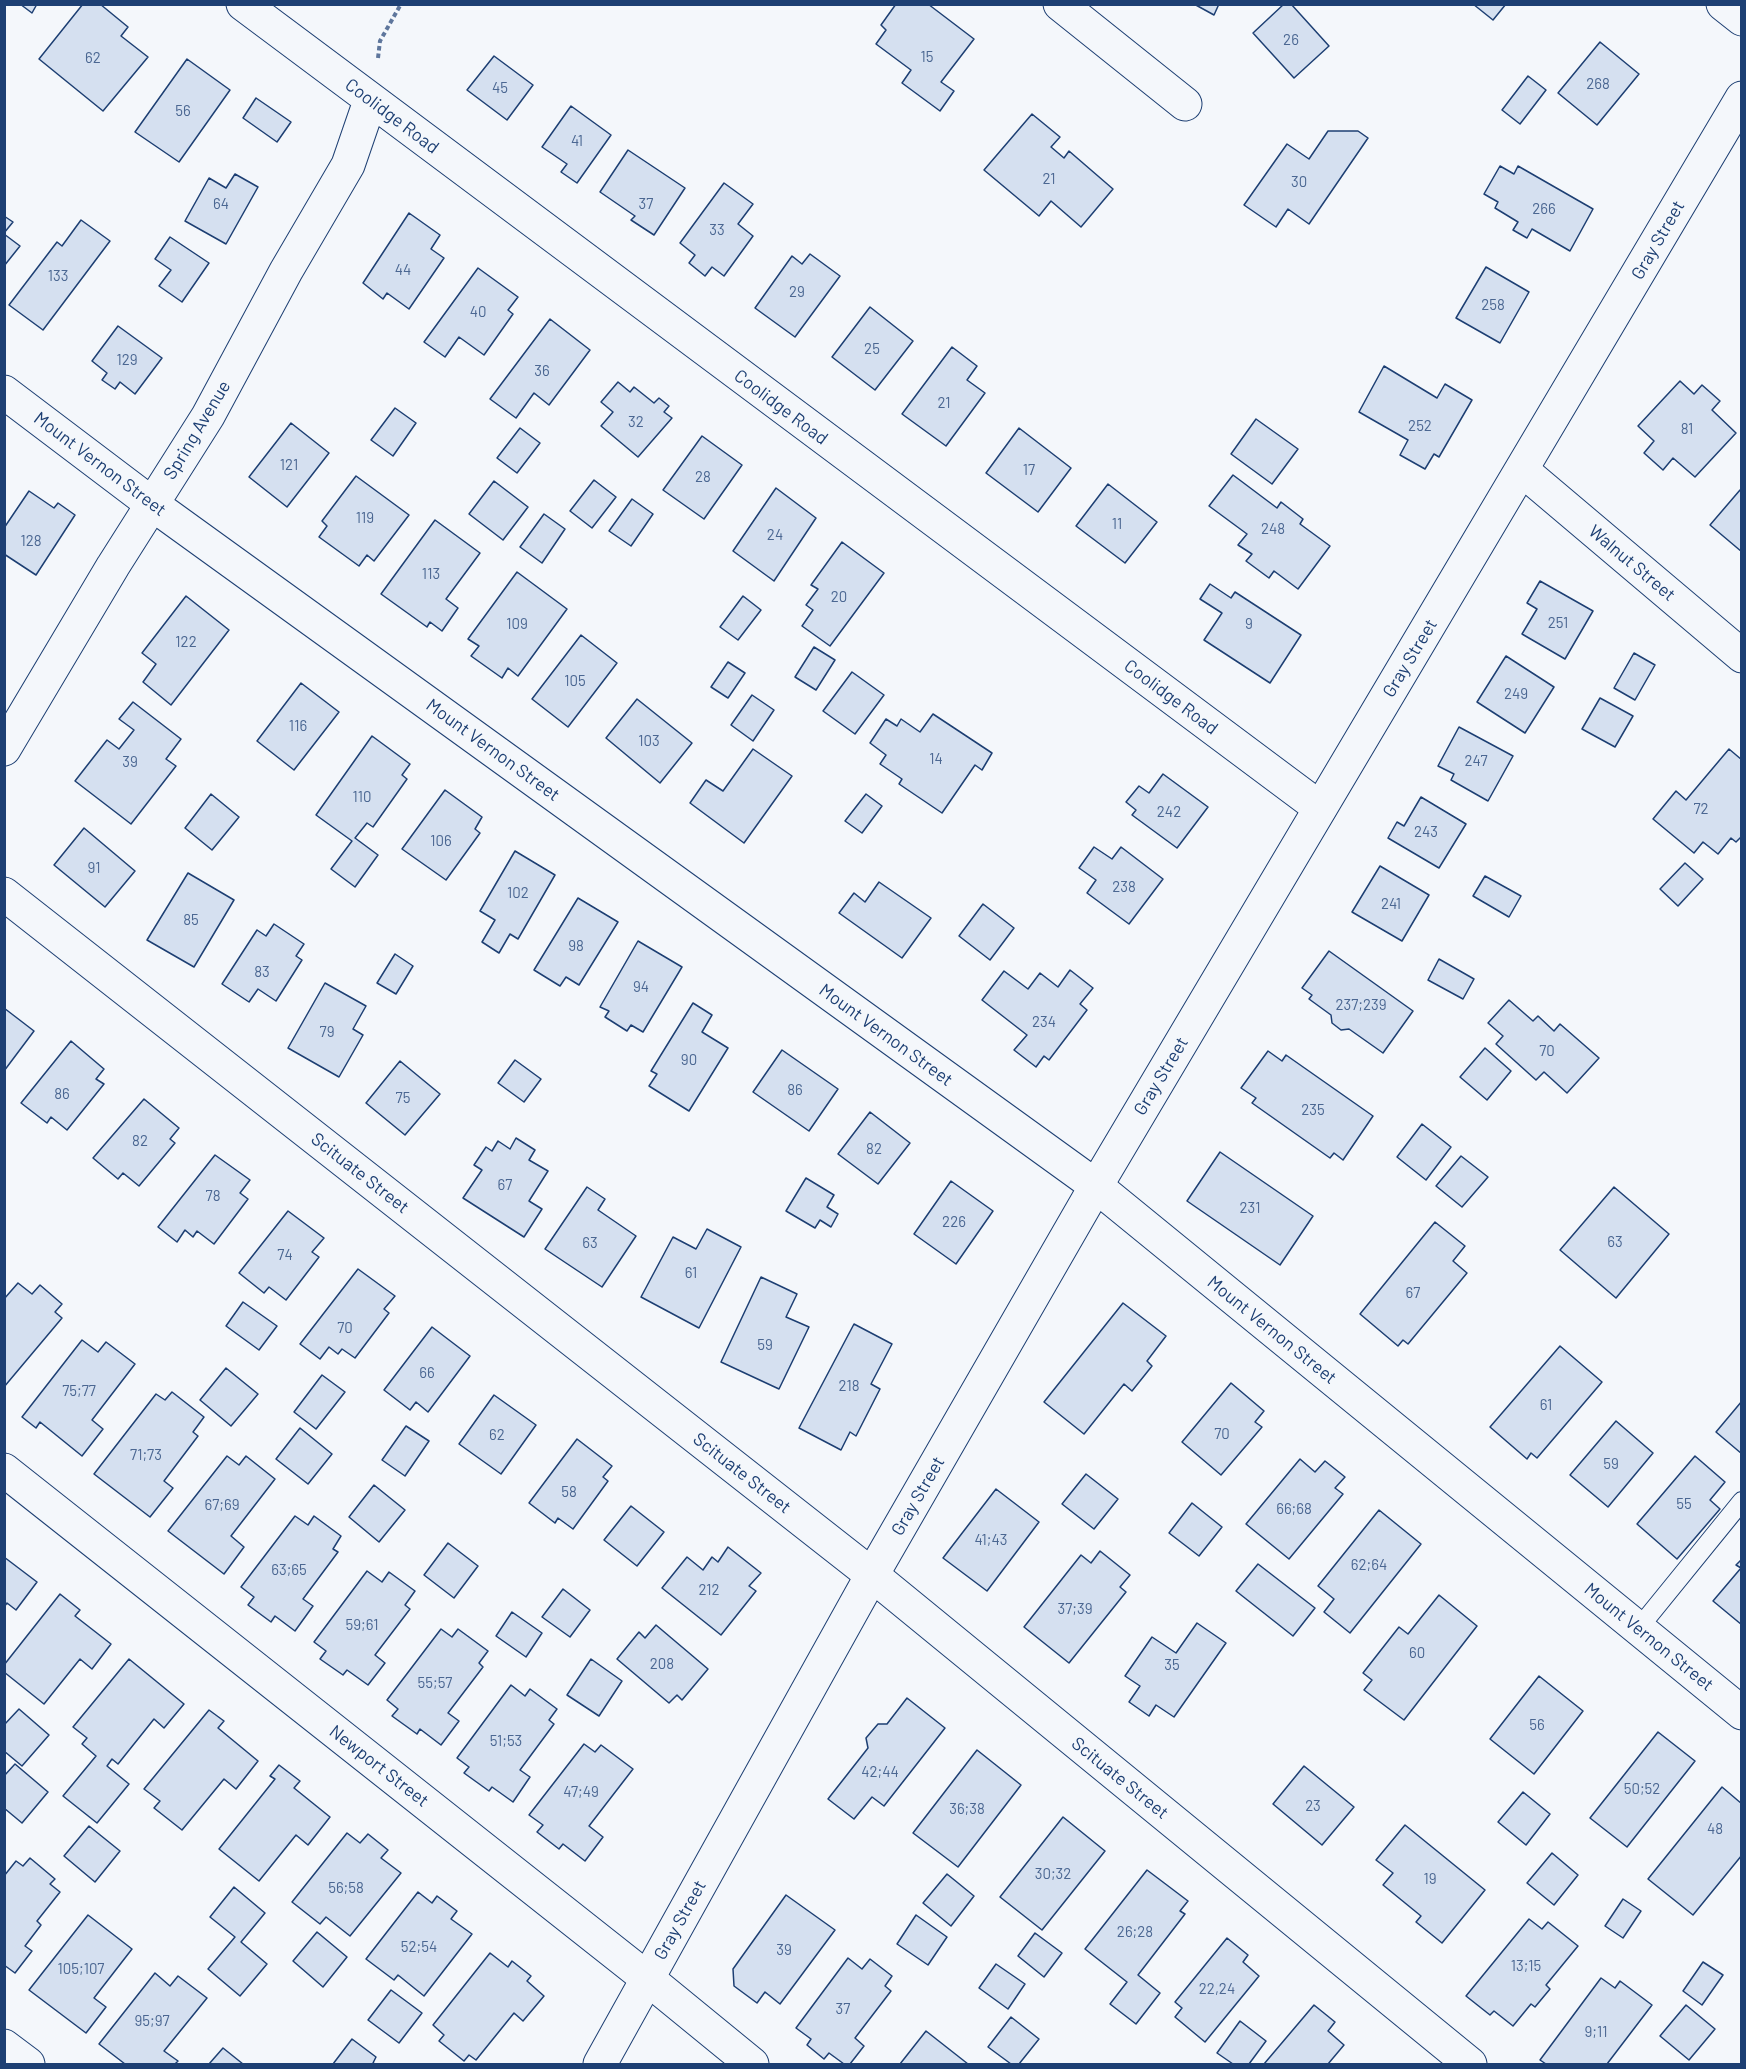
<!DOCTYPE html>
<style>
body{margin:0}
#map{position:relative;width:1746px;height:2069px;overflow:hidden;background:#f4f7fb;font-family:Barlow,sans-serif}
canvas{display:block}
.frame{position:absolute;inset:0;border:6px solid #1d3f73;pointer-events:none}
</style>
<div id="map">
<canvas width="1746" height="2069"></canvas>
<div class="frame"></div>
</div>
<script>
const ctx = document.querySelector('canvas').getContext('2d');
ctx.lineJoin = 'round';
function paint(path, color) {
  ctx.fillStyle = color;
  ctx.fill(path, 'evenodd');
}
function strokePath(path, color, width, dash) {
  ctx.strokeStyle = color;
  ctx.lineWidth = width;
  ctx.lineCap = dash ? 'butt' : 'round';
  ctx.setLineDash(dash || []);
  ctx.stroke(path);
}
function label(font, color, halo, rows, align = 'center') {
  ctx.font = font + ' Barlow,sans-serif';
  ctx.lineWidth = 4.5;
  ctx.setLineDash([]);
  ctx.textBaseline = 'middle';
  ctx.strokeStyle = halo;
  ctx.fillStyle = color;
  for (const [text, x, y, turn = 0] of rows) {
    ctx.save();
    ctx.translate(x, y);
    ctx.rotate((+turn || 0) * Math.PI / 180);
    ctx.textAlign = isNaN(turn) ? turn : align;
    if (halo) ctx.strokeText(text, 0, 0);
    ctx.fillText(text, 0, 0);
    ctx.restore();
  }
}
const building = new Path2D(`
 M20,4H37L32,13Z
 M83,4H100L128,27L121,36L148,57L103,111L39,59Z
 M896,4H928L974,39L941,82L954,91L940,111L902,83L911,70L876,44L886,30L881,25Z
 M1194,4H1219L1214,15Z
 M1284,4H1291L1329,46L1294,78L1253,33Z
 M1473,4H1506L1493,20Z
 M1600,42L1639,74L1597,125L1558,93Z
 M494,56L533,85L507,120L467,90Z
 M187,59L230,90L179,162L135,132Z
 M1528,76L1546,90L1520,124L1502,110Z
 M256,98L291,122L277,142L243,118Z
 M571,106L611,135L577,183L561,172L567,164L542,147Z
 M1032,114L1060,137L1051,147L1064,158L1069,151L1113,189L1081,227L1051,201L1039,216L984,170Z
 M1328,131H1358L1368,138L1309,224L1288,209L1276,227L1244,205L1287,144L1309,159Z
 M628,150L685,188L654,235L631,220L635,216L600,192Z
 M1500,166L1514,174L1518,166L1593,209L1570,251L1532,229L1527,238L1513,230L1518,222L1495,208L1498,202L1484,194Z
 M235,174L258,187L226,244L185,221L209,178L226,188Z
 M724,183L753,204L738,224L753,236L724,276L712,267L705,276L689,263L695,255L680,243Z
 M409,213L440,235L431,249L444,258L409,309L387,293L383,299L363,283Z
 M4,216L13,222L4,233Z
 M81,220L110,241L43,330L9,305L57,242L62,246Z
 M4,234L20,246L4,266Z
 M170,237L209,263L182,302L159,286L171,270L155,259Z
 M810,254L840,276L795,337L755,308L792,256L802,264Z
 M1486,267L1529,292L1500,343L1456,318Z
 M478,268L518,297L508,310L513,314L484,355L459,337L445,357L424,342Z
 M870,307L913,341L875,390L832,357Z
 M550,319L590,350L549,405L534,393L516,418L490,399Z
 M118,326L162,358L135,394L120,382L115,389L102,380L107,373L92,361Z
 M952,347L977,366L967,380L985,393L946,446L902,414Z
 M1384,366L1437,398L1445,384L1472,400L1439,457L1434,454L1425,469L1400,455L1408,440L1359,412Z
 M1680,381L1694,394L1702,385L1720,401L1712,410L1736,433L1695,477L1673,458L1663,470L1644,453L1654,441L1638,426Z
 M618,382L630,392L634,387L654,403L659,398L669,406L664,412L672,418L638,457L601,426L613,412L601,402Z
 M395,408L416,423L393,456L371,440Z
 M1256,419L1298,449L1272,484L1231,454Z
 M291,423L329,453L287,507L249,477Z
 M520,428L540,443L517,473L497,458Z
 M1019,428L1071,468L1038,512L986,473Z
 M702,436L742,465L704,519L663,490Z
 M1233,475L1277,508L1281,502L1303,519L1300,524L1330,546L1298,589L1274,571L1269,578L1246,561L1252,554L1238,545L1247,534L1209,506Z
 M356,476L409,515L374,561L367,555L359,566L319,537L327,526L322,521Z
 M594,480L616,497L592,528L570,511Z
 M494,481L528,507L503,540L469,514Z
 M1108,484L1157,522L1125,563L1076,526Z
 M776,488L816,518L774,581L733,551Z
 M1740,490L1742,492V552L1710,525Z
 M29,491L54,508L58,503L75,515L36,575L4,554V528Z
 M632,499L653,514L631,546L609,531Z
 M544,514L565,529L542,563L520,547Z
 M435,520L480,553L446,599L458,608L442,631L430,622L427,627L381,594Z
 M842,542L884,573L830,646L802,626L813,610L806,605L818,589L811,585Z
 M517,572L567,609L518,676L508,668L502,678L471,656L479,646L468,639Z
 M1540,581L1593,611L1565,659L1522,634L1537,609L1527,603Z
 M1210,584L1231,598L1235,592L1301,635L1270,683L1204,640L1222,613L1200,599Z
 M186,596L229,630L171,705L143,682L156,664L142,653Z
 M743,596L761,610L738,640L720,627Z
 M581,635L617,663L568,727L532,699Z
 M814,647L835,660L816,690L795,677Z
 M1634,653L1655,665L1635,700L1614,688Z
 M1506,656L1554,687L1525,733L1477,702Z
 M728,662L745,673L728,698L711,687Z
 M852,672L884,695L855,734L823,711Z
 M301,683L339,712L294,770L257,741Z
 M752,695L774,710L753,741L731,725Z
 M1600,698L1633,716L1615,747L1582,729Z
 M637,699L692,743L660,783L606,738Z
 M133,702L181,739L166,759L176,766L131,824L75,781L107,740L119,749L134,730L119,719Z
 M933,714L992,753L982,770L975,765L942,813L899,784L902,779L880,764L886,755L870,743L886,719L897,726L901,719L920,732Z
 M1459,727L1513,756L1488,801L1451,780L1454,774L1438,766Z
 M372,736L410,764L402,775L407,779L373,827L367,823L355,838L378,855L355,887L331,869L352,841L316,815Z
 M753,749L792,776L744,843L690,803L706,780L723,791Z
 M1729,749L1742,760V836L1736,842L1731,838L1718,854L1703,842L1694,853L1653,819L1676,791L1686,800Z
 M1163,774L1208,807L1177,848L1132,815L1136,810L1126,802L1139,786L1149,793Z
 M445,790L482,817L475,829L480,833L446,880L402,849Z
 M211,794L239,817L212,850L185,828Z
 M866,794L882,806L862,833L845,821Z
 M1421,797L1466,824L1439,868L1388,838L1397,822L1404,826Z
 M84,828L135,871L105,907L54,865Z
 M1094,847L1112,859L1121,847L1163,879L1129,924L1087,893L1096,880L1079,868Z
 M515,851L555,875L518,939L510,934L499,953L482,942L495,920L480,911Z
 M1685,863L1703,879L1678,906L1660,889Z
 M1380,866L1429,895L1402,941L1352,912Z
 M188,873L234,900L194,967L147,940Z
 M1485,876L1521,896L1509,917L1473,896Z
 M879,882L931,918L902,958L839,913L854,893L865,902Z
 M578,898L618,922L579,985L566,977L560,986L534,970Z
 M983,904L1014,928L990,960L959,936Z
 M274,924L304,944L296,956L302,960L276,1001L258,989L249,1002L222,984L257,930L266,936Z
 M638,941L682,967L643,1032L631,1025L627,1031L605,1017L609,1011L600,1007Z
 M1329,951L1413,1011L1383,1053L1349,1029L1341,1030L1332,1023L1331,1015L1309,999L1312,995L1302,988Z
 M395,954L413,966L396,994L377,983Z
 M1439,959L1474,979L1463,999L1428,980Z
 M1070,970L1093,988L1080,1004L1087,1010L1049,1060L1044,1056L1036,1067L1014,1050L1027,1035L982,1000L1004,971L1028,989L1040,973L1058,987Z
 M325,983L366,1006L353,1029L363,1035L339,1077L288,1048Z
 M1509,1000L1533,1021L1538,1016L1554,1031L1560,1024L1599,1058L1567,1093L1544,1072L1536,1080L1496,1044L1503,1036L1488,1023Z
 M693,1003L712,1015L702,1032L728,1048L689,1111L649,1086L657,1074L651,1071Z
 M4,1008L34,1031L4,1071Z
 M71,1041L104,1069L96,1079L104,1084L67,1130L51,1117L47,1123L21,1103Z
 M1485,1048L1511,1071L1487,1100L1460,1077Z
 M782,1050L838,1089L809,1131L753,1092Z
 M1268,1051L1282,1061L1286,1055L1373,1116L1343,1160L1334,1153L1330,1158L1252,1103L1256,1098L1241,1088Z
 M515,1060L541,1079L524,1102L498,1083Z
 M400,1061L440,1094L405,1135L366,1103Z
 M144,1099L179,1128L170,1139L175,1143L139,1186L123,1173L118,1179L93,1158Z
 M870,1112L910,1143L878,1184L838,1154Z
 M1422,1124L1451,1147L1426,1180L1397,1157Z
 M516,1138L535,1150L529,1160L548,1171L529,1201L542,1209L524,1237L463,1198L482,1170L474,1165L486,1147L492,1151L498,1141L510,1149Z
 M1220,1152L1313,1216L1280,1265L1187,1201Z
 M215,1155L250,1180L240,1193L248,1199L214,1244L197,1231L193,1237L185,1230L177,1242L158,1227Z
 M1461,1156L1488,1177L1462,1207L1436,1186Z
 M806,1178L834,1195L827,1207L838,1214L831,1227L820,1220L815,1228L786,1211Z
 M951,1181L993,1211L956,1264L914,1234Z
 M587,1187L605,1199L598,1210L636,1236L602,1287L545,1249Z
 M1614,1187L1669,1234L1616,1298L1560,1250Z
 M288,1211L324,1238L312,1252L319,1257L286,1300L269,1287L264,1293L239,1273Z
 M1435,1222L1465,1246L1453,1261L1467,1273L1408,1344L1403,1340L1398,1346L1360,1314Z
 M707,1229L741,1247L699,1328L641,1297L673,1237L696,1249Z
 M358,1269L395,1296L384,1309L389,1313L355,1358L342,1349L338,1354L329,1347L320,1359L300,1344Z
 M761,1277L797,1294L786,1317L809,1327L779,1389L721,1362Z
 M18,1283L32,1294L40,1285L62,1304L55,1312L62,1318L4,1387V1299Z
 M243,1302L277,1326L259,1350L226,1326Z
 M1123,1303L1166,1336L1147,1361L1152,1366L1132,1391L1124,1384L1084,1434L1044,1402Z
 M854,1324L892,1344L871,1384L880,1389L856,1436L850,1432L841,1450L799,1428Z
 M432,1327L470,1356L428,1412L416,1402L410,1410L384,1390Z
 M82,1340L98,1352L106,1342L135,1364L92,1420L103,1429L82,1456L40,1422L36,1428L22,1417Z
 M1560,1346L1602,1382L1537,1458L1531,1453L1527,1459L1490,1427Z
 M226,1368L258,1394L231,1426L200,1400Z
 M322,1375L345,1392L316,1429L294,1412Z
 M1231,1383L1264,1411L1255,1422L1262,1427L1221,1475L1182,1442Z
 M172,1392L204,1417L193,1432L198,1436L164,1481L173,1488L150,1517L94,1474L156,1394L165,1400Z
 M494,1395L536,1425L501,1474L459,1444Z
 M1742,1401V1454L1716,1432Z
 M1616,1421L1653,1453L1608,1507L1570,1475Z
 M406,1426L429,1441L405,1476L382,1460Z
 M300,1428L332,1454L308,1484L276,1459Z
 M577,1439L612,1466L603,1477L608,1481L573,1529L558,1518L555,1523L529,1503Z
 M227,1456L239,1465L246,1456L275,1479L231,1536L244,1547L224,1574L168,1531Z
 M1695,1456L1725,1482L1710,1500L1720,1509L1677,1559L1637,1524Z
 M1300,1459L1315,1472L1325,1461L1345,1477L1335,1488L1343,1494L1289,1559L1246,1524Z
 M1086,1474L1118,1499L1094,1529L1062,1504Z
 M374,1485L405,1510L379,1542L349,1517Z
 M996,1489L1039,1522L987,1591L943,1558Z
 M1192,1503L1222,1527L1199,1556L1169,1533Z
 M631,1506L664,1532L637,1566L604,1540Z
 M1379,1510L1421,1544L1350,1633L1324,1612L1334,1599L1318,1586Z
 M295,1516L308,1525L314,1516L341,1536L333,1549L338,1552L303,1599L313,1606L295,1631L275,1616L271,1622L248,1605L254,1597L241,1587Z
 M448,1543L478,1566L454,1598L424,1575Z
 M728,1547L761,1573L749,1586L756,1591L721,1635L662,1588L687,1557L703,1570L712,1557L718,1562Z
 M1100,1551L1130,1575L1120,1587L1126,1592L1069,1663L1024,1627L1081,1555L1091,1563Z
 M4,1557L37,1582L16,1610L7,1603L4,1607Z
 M1742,1559V1625L1713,1601L1741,1568L1736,1565Z
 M1258,1564L1315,1608L1293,1636L1236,1591Z
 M367,1571L382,1582L389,1572L415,1591L405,1605L410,1609L375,1655L385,1663L368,1685L347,1670L343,1675L320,1659L326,1651L314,1642Z
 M563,1589L590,1610L570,1637L542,1617Z
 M60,1594L80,1610L75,1616L111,1644L92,1669L80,1659L44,1704L4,1672V1665Z
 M1439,1595L1477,1626L1404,1720L1364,1690L1372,1680L1363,1673L1399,1627L1408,1634Z
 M512,1612L542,1633L526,1657L496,1636Z
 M1197,1623L1226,1643L1174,1717L1156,1705L1149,1716L1129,1702L1140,1686L1125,1676L1152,1637L1176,1653Z
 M656,1625L708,1669L682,1700L677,1695L669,1703L617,1659L639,1632L645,1638Z
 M441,1629L452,1637L458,1629L488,1651L479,1663L483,1667L448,1713L459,1721L441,1745L420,1729L417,1734L392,1716L398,1709L387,1700Z
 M129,1659L184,1704L164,1728L154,1719L118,1764L112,1759L107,1766L129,1784L97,1823L63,1796L96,1756L82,1744L87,1738L73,1727Z
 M591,1659L622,1681L599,1716L567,1695Z
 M1539,1676L1583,1711L1534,1774L1490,1739Z
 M511,1685L525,1696L530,1689L557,1709L549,1720L554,1724L520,1770L530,1777L513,1802L492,1787L489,1791L464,1773L469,1767L457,1758Z
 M907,1698L945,1728L884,1806L872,1797L854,1819L828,1799L868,1748L866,1738L878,1724H887Z
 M19,1709L49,1735L22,1766L4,1751V1725Z
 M209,1710L224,1721L218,1728L258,1761L236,1789L224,1779L182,1830L154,1808L160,1801L144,1789Z
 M1658,1732L1695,1761L1627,1847L1590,1818Z
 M584,1744L595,1752L601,1745L633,1769L589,1826L603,1837L585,1861L563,1844L559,1849L537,1832L543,1825L529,1815Z
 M977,1750L1021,1785L958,1867L913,1833Z
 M15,1764L48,1792L22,1823L4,1808V1776Z
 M279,1765L300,1781L294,1788L330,1817L308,1845L296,1835L259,1881L219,1849L275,1779L270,1776Z
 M1304,1766L1354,1807L1322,1845L1273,1804Z
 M1722,1787L1742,1804V1855L1693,1915L1648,1879Z
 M1523,1792L1550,1814L1526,1845L1498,1822Z
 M1063,1817L1105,1851L1042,1930L1000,1897Z
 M1405,1825L1485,1890L1442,1943L1416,1922L1421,1916L1383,1885L1393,1873L1376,1860Z
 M89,1826L120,1851L95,1882L64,1856Z
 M347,1833L360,1843L368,1834L388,1850L381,1858L401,1873L350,1936L326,1917L320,1924L292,1902Z
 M1552,1853L1578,1875L1554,1905L1527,1883Z
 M30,1858L55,1879L50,1884L60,1892L37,1921L41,1925L25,1946L32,1951L15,1973L4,1965V1876L16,1861L23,1866Z
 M1147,1870L1188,1901L1180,1911L1185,1914L1138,1975L1160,1993L1136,2024L1110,2004L1127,1982L1085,1949Z
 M947,1874L974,1896L951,1926L923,1903Z
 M234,1887L265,1913L241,1942L267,1964L240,1996L208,1969L235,1937L210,1917Z
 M418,1892L432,1903L437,1896L457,1911L451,1919L472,1934L424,1996L398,1975L394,1980L366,1959Z
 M786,1895L835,1930L780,2004L765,1992L757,2003L734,1986L733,1969Z
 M1623,1899L1641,1911L1623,1938L1605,1926Z
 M88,1915L132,1949L94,1998L106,2007L86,2033L29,1990Z
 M916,1915L947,1937L928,1965L897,1944Z
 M1529,1919L1542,1929L1548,1922L1578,1946L1546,1985L1550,1989L1535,2007L1531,2004L1513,2026L1494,2011L1490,2015L1466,1996Z
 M317,1932L347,1957L323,1987L293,1961Z
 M1035,1933L1062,1953L1044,1977L1018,1956Z
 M1227,1938L1248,1955L1243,1962L1259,1976L1205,2042L1175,2017L1182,2008L1175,2002Z
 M490,1953L508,1967L512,1961L531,1976L527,1981L544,1996L523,2021L514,2013L476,2060L469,2055L464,2061L439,2041L444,2035L433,2025Z
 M848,1958L862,1969L870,1959L892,1976L885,1986L891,1991L855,2038L864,2046L850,2064H844L829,2053L824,2059L807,2045L811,2039L796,2028Z
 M1703,1962L1723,1975L1702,2005L1683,1991Z
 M996,1964L1025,1984L1008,2009L979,1988Z
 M155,1973L170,1986L178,1976L207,1998L164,2051L178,2061L175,2064H125L99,2044Z
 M1601,1978L1615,1988L1620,1981L1652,2005L1607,2064H1546L1540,2060Z
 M391,1990L422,2013L399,2043L368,2020Z
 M1314,2005L1335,2022L1328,2031L1344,2045L1328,2064H1264Z
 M1686,2005L1715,2029L1689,2060L1660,2036Z
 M1011,2017L1039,2039L1019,2064H1011L988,2047Z
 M1240,2021L1266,2041L1249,2064H1233L1217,2053Z
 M926,2031L968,2064H900Z
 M352,2039L376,2057L373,2063L375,2064H333Z
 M223,2048L243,2064H209Z`);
paint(building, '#d5e0f0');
strokePath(building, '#1d3f73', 1.5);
const service = new Path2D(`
 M1638,1629L1742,1501`);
const minor = new Path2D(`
 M243,4L1320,808
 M1060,4L1185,104
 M1723,4L1742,19
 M4,392L152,504L1096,1186L1742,1713
 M1522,470L1742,656
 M4,749L113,566L208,416L286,271L348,165L370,101
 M4,894L872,1575L1470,2064
 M4,1470L648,1979L752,2064`);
const tertiary = new Path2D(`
 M4,2046L28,2064
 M600,2064L872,1575L1096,1186L1742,98`);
strokePath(service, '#1d3f73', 20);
strokePath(minor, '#1d3f73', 35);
strokePath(tertiary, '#1d3f73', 35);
strokePath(new Path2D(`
 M378,58L380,41L401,4`), '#5e769c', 4, [4.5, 3]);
strokePath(service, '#f4f7fb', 18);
strokePath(minor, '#f4f7fb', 33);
strokePath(tertiary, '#f4f7fb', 33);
label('15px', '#4b6792', null, [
 ["26",1291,40],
 ["15",927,57],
 ["62",93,58],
 ["268",1598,84],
 ["45",500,88],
 ["56",183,111],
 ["41",577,141],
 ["21",1049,179],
 ["30",1299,182],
 ["64",221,204],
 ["37",646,204],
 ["266",1544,209],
 ["33",717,230],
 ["44",403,270],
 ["133",58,276],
 ["29",797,292],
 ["258",1493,305],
 ["40",478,312],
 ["25",872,349],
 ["129",127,360],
 ["36",542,371],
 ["21",944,403],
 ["32",636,422],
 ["252",1420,426],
 ["81",1687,429],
 ["121",289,465],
 ["17",1029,470],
 ["28",703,477],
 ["119",365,518],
 ["11",1117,524],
 ["248",1273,529],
 ["24",775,535],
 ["128",31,541],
 ["113",431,574],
 ["20",839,597],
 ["251",1558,623],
 ["109",517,624],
 ["9",1249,624],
 ["122",186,642],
 ["105",575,681],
 ["249",1516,694],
 ["116",298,726],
 ["103",649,741],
 ["14",936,759],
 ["247",1476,761],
 ["39",130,762],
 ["110",362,797],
 ["72",1701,809],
 ["242",1169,812],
 ["243",1426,832],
 ["106",441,841],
 ["91",94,868],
 ["238",1124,887],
 ["102",518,893],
 ["241",1391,904],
 ["85",191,920],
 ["98",576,946],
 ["83",262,972],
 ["94",641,987],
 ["237;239",1361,1005],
 ["234",1044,1022],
 ["79",327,1032],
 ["70",1547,1051],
 ["90",689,1060],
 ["86",795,1090],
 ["86",62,1094],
 ["75",403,1098],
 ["235",1313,1110],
 ["82",140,1141],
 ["82",874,1149],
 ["67",505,1185],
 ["78",213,1196],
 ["231",1250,1208],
 ["226",954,1222],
 ["63",1615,1242],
 ["63",590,1243],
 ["74",285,1255],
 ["61",691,1273],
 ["67",1413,1293],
 ["70",345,1328],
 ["59",765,1345],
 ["66",427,1373],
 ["218",849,1386],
 ["75;77",79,1391],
 ["61",1546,1405],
 ["70",1222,1434],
 ["62",497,1435],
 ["71;73",146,1455],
 ["59",1611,1464],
 ["58",569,1492],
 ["55",1684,1504],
 ["67;69",222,1505],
 ["66;68",1294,1509],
 ["41;43",991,1540],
 ["62;64",1369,1565],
 ["63;65",289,1570],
 ["212",709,1590],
 ["37;39",1075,1609],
 ["59;61",362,1625],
 ["60",1417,1653],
 ["208",662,1664],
 ["35",1172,1665],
 ["55;57",435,1683],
 ["56",1537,1725],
 ["51;53",506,1741],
 ["42;44",880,1772],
 ["50;52",1642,1789],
 ["47;49",581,1792],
 ["23",1313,1806],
 ["36;38",967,1809],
 ["48",1715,1829],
 ["30;32",1053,1874],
 ["19",1430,1879],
 ["56;58",346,1888],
 ["26;28",1135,1932],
 ["52;54",419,1947],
 ["39",784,1950],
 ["13;15",1526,1966],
 ["105;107",81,1969],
 ["22,24",1217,1989],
 ["37",843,2009],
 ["95;97",152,2021],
 ["9;11",1596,2032]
]);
label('18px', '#1d3f73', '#f4f7fb', [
 ["Coolidge Road",392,116,37],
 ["Gray Street",1658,240,-60],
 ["Coolidge Road",781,407,37],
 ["Spring Avenue",197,430,-59],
 ["Mount Vernon Street",100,464,37],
 ["Walnut Street",1632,563,40],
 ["Gray Street",1410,658,-59],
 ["Coolidge Road",1171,697,37],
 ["Mount Vernon Street",493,750,36],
 ["Mount Vernon Street",886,1035,36],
 ["Gray Street",1161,1076,-59],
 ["Scituate Street",360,1173,38],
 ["Mount Vernon Street",1272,1330,39],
 ["Scituate Street",742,1473,38],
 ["Gray Street",918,1496,-60],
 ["Mount Vernon Street",1649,1637,39],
 ["Newport Street",379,1766,38],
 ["Scituate Street",1120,1778,39],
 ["Gray Street",680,1920,-61]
]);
</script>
